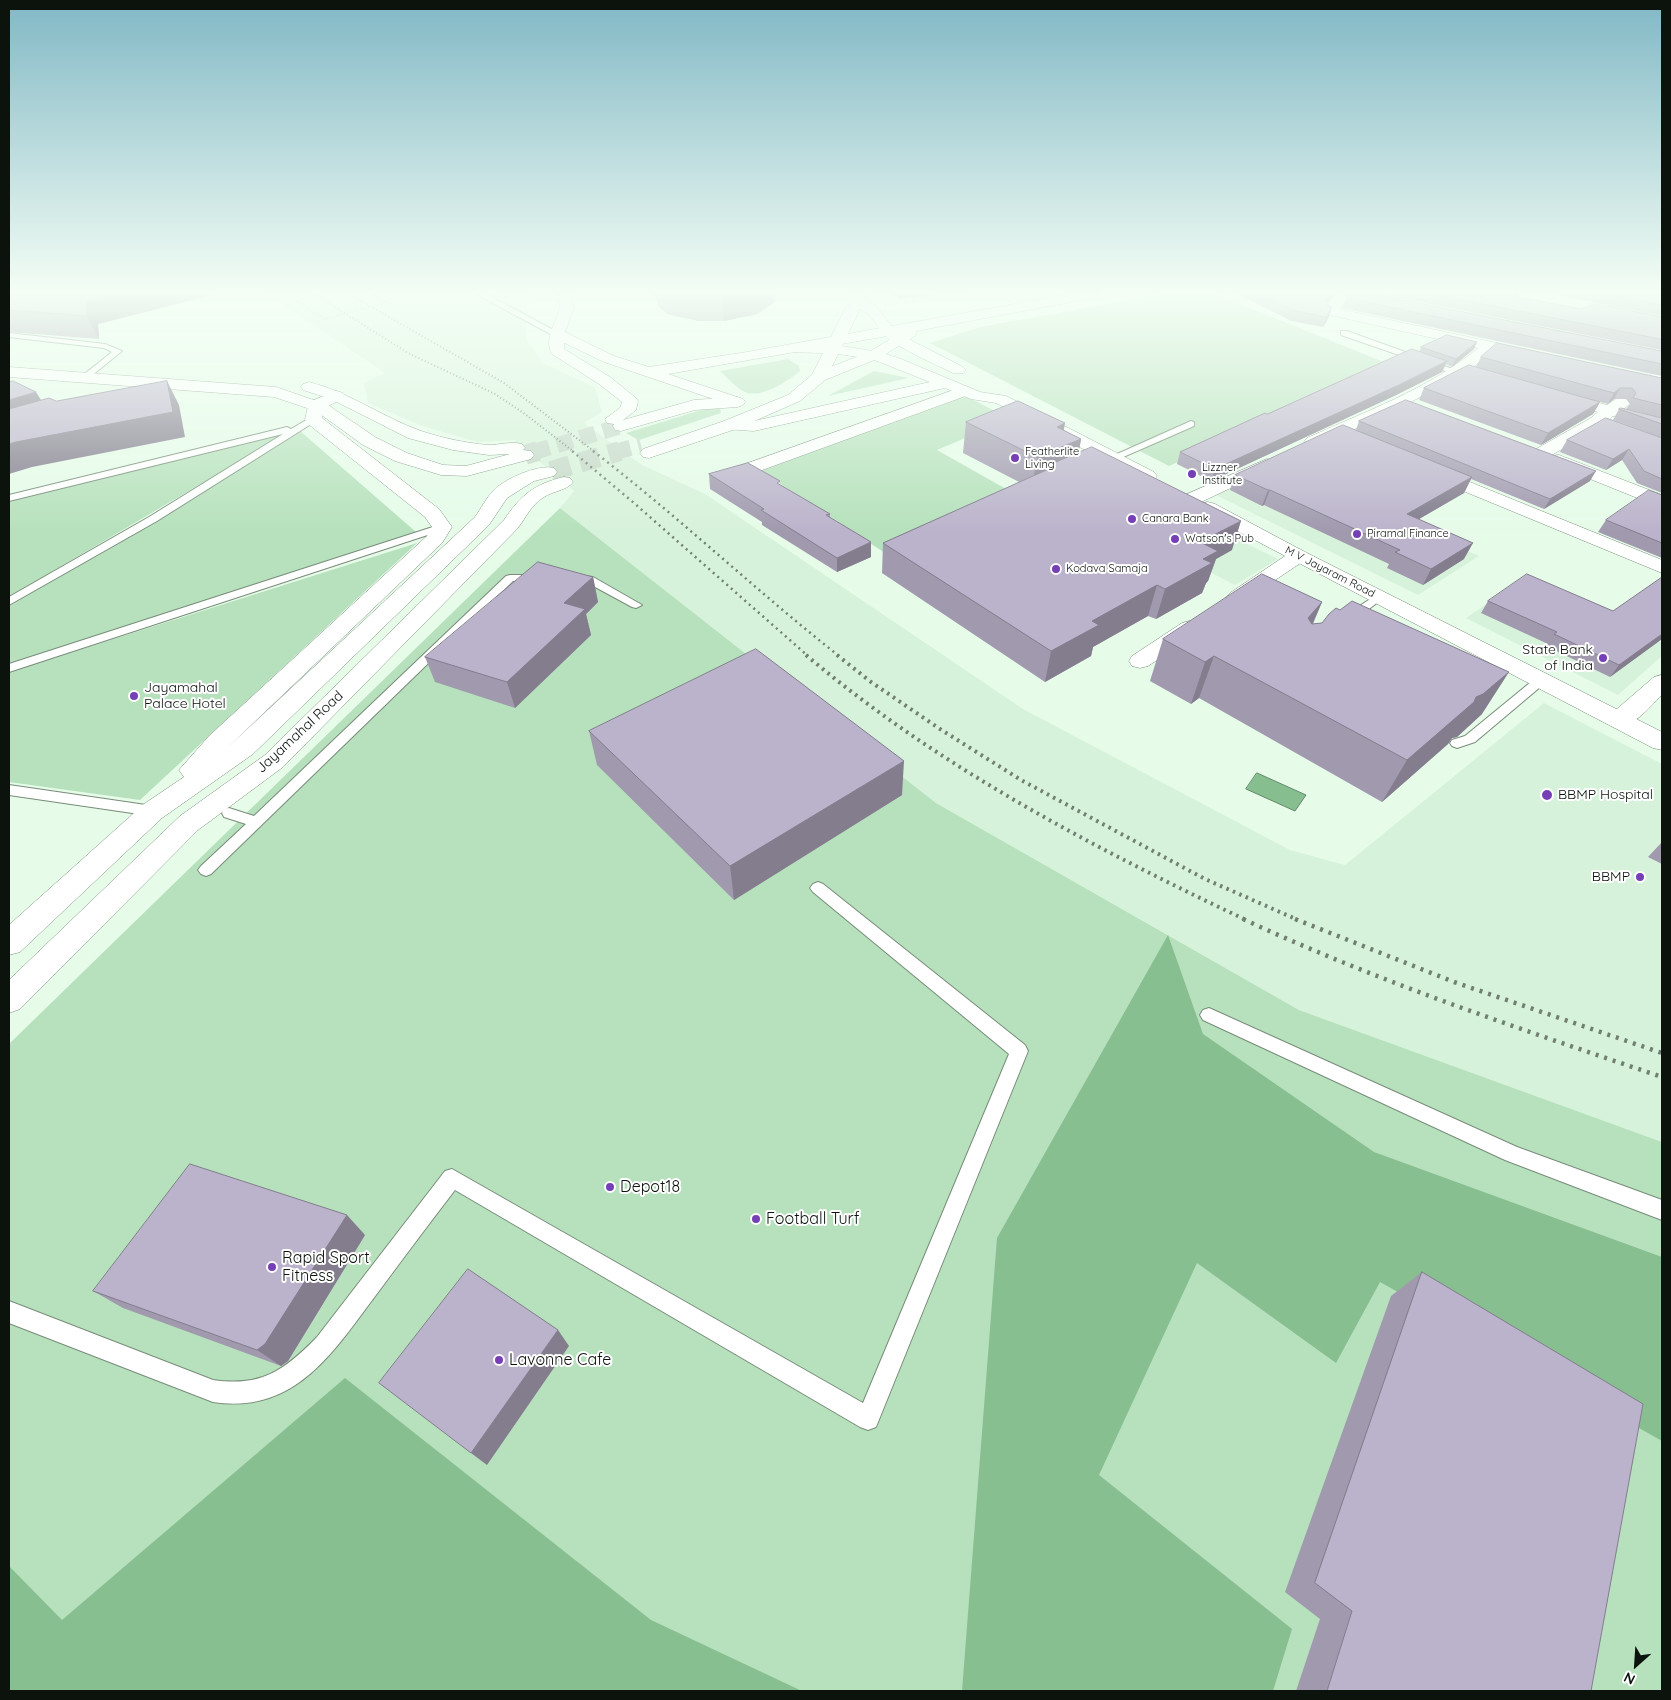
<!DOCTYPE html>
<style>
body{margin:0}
#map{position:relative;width:1671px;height:1700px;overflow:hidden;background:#e6fce9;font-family:Quicksand,sans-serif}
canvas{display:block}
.frame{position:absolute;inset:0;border:10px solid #0b130c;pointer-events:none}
.north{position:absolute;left:1611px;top:1640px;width:50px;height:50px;-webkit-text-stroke:4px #fff;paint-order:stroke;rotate:206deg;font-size:14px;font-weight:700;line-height:20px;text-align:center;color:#0b130c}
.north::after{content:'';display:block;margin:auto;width:18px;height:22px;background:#0b130c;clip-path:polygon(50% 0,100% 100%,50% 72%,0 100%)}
</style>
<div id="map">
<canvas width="1671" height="1700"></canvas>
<div class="frame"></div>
<div class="north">N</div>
</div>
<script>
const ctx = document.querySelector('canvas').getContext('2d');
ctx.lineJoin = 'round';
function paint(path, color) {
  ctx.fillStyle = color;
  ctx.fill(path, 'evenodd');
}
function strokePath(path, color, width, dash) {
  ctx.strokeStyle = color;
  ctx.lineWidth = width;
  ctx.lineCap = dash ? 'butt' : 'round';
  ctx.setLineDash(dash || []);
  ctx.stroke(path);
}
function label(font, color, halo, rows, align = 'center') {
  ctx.font = font + ' Quicksand,sans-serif';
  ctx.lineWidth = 4;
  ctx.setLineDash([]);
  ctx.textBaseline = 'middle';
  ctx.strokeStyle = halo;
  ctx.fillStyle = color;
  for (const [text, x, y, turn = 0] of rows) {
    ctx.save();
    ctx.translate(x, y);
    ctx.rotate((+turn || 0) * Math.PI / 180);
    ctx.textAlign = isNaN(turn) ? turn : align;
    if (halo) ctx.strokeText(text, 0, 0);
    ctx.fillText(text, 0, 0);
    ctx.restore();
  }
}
paint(new Path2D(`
 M267,294H530L527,312L526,338L542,363L595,387L602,412L584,423L642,465L705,494L1023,709L1290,850L1345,865L1544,703L1662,764V1142L1299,1010L936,803L560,508L574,491L514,440L478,442L422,426L368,403L364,383L385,373Z
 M875,294H976L885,306Z
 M1271,464L1418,530L1479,556L1418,595L1210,492Z
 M1094,470L1278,559L1235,585L1050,490Z
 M1523,579L1662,643V656L1618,695L1466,618Z`), '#d7f2da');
paint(new Path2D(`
 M1162,294H1216L1391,365L1169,466L930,343L980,327Z
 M788,359L799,366L800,371C788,381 761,399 745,392C736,388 727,377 720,371Z
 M874,371L909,378L828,396Z
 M962,394L1010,419L937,450L1015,494L885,553L761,471Z
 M711,407L720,409L721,413L639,440L626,433Z
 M299,430L416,532L9,664V606L154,520Z
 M287,433L9,597V500Z
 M560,508L936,803L1299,1010L1662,1142V1691H9V1044Z
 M417,543L140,800L9,782V672Z`), '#b6e1bc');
paint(new Path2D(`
 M1168,935L1203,1034L1374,1152L1662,1257V1441L1380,1282L1336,1363L1197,1263L1099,1475L1292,1629L1273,1691H962L997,1238Z
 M345,1378L651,1620L802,1691H9V1566L62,1620Z`), '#88bf91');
const water = new Path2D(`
 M1257,773L1306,795L1295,811L1246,789Z`);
paint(water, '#87be90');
strokePath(water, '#628b68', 1);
strokePath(new Path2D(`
 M534,452L621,426`), '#c5d9c8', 16, [16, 8]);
strokePath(new Path2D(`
 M525,455L538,451`), '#c5d9c8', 20, [20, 10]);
strokePath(new Path2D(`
 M615,452L641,445`), '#c5d9c8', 16, [16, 8]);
strokePath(new Path2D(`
 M551,471L620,451`), '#c5d9c8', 20, [20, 10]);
const lane = new Path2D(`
 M476,294H486L561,334L554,336Z
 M1341,331H1347L1461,372L1454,374L1341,335Z
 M9,333L105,344L122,351L85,381L82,380V376L112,352L104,348L9,337Z
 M313,416L316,417V421L157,521L9,605V597L149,517L283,434L9,501V495L287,427L291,429Z
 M1191,421L1194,422V426L1105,465L1102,466L1097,463Z
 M442,524L447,527L446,529L9,672V664Z
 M510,575H538L544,578L538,581H513L211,874L206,876L201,874L198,870L201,866L246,824L224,817L222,813L224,809L229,808L254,816L506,576Z
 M576,575L593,577L642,605L636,608L632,607L586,582L572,580L570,578Z
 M1378,594L1384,597L1382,599L1352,622H1344L1342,619L1344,616Z
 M1541,676L1545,677L1547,680L1545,683L1475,742L1457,748L1452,746L1450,743L1452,740L1465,736L1537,677Z
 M9,785L153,806L158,807L160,811L158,815L153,816L9,795Z
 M818,882L823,884L1025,1045L1028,1051L876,1427L868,1430L860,1427L455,1190C429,1224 404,1257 379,1291C335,1349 297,1415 213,1402L9,1323V1301L213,1380C261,1387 284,1371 317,1337L445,1171L452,1169L863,1403L1009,1054L813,892L810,888L813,884Z
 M1209,1008L1517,1147L1662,1200V1220L1505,1160L1203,1020L1200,1015L1203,1010Z`);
const street = new Path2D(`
 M1337,294H1351L1339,309L1529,350L1534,352L1537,355L1534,358L1529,360L1492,351L1466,373L1407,404L1319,446L1313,447L1307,446L1304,442L1307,438C1364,412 1429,389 1478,348L1325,314L1323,311Z
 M1543,294H1568L1590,299L1592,302L1585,306L1545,297Z
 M1662,366V380L1659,384L1623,409L1662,419V429L1613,416L1603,426L1548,457L1542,458L1536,457L1533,453L1536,449L1591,418L1598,412L1555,401L1553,398L1555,395L1561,393L1607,405L1647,378L1657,368Z
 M965,386L971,388L973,391L971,394L732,481L726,482L720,481L717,477L720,473Z
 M1559,455L1662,495V508L1553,464L1550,460L1553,456Z
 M1267,459L1273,460L1276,464L1273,468L1199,503L1192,505L1185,503L1183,499L1185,495Z
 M1433,467L1662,560V573L1427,476L1424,472L1427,468Z
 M1298,550L1305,552L1308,556L1305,560L1244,601L1237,603L1230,601L1226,597L1230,593L1291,552Z
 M1190,621L1198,623L1201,628L1198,633L1148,666L1140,668L1132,666L1129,661L1132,656L1182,623Z
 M1662,675V695C1648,708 1632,731 1611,726L1608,720L1611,714L1654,677Z`);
const secondary = new Path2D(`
 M848,294H862L865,300L875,305L893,328L903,336L963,367L966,370L963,373H953C933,363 911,354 893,342C880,334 874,315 860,309L842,346L879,352L901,359L980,392L1006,396L1154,472L1157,476L1154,480L1148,481L1142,480L996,403L971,399L945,388L754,431L724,429L722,425L724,421H754L930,382L872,359L838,354L827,377L825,380H813L811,377L823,353L785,352L783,349L785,346L790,345H827L846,307L852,302Z
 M1515,294H1543L1662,318V326L1522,298Z
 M557,330L562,331L564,334V349L610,377L636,398L638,401L636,410L623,420L694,400L737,397L743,399L745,402L743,405L737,407L695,410L621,431L615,430L613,426L614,424L607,423L605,419L620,408L622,402L599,384L552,354C548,349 548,336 552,331Z
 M9,367L276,387L328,405L375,437L407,453L443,465L466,466L510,454L489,455L453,450L408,438L331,399L303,390L301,387L303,384L309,382C349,392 382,417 421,431C442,438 466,443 488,445C500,445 511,441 522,444L525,448L523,450L531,451L534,455L531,459L467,476L441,475L395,461L363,445L316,411L274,397L9,377Z
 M1208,502L1215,504L1305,552L1662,732V750L1653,748L1201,512L1199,508L1201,504Z`);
const primary = new Path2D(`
 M558,294H572L574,308L565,332L614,356L649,367L747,352L1070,294H1100L1093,298L916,331L917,333L915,336L879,358L825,380L800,401L736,429L649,458L643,457L640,453L643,449L724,421L788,395L813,374L869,352L899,334L668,374L743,399L745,402L743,405L737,407L604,362L552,337L550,334L560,308Z
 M337,391L343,393L345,396L343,399L323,408L322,418L439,509L452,527L442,543L227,748L475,517C481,509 486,498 493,491C504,479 538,464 554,468L557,472L554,476L534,481L507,498L489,525L253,754L162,818L20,952L9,955V925L144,804L184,777L179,770L209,736L427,536L432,527L425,517L307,423L305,419L309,402Z
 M564,477L570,478L573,482C568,490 553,491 544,497C532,504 526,517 518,528L283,767L198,830L20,1009L9,1013V980L180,816L265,755L504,520C521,495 534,484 564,477Z`);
strokePath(lane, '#788c7a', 2);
strokePath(street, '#788c7a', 1);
strokePath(secondary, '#788c7a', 1);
strokePath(primary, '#788c7a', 1);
strokePath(new Path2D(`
 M372,294L386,302
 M600,295V301
 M295,300L325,319`), '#748276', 2, [0.5, 2]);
paint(lane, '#fff');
paint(street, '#fff');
paint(secondary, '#fff');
paint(primary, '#fff');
strokePath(new Path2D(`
 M314,294L408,353L495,394L525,414L574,452
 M349,294L504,383L595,452`), '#707f72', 2, [1, 2.5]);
strokePath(new Path2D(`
 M572,451L634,503L808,656
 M593,451C678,516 755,590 839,656`), '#707f72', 2.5, [2, 4]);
strokePath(new Path2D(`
 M806,655C937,766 1092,847 1246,920
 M837,655L871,682L940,729L1021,780L1205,879L1298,920`), '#707f72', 4, [2.5, 4.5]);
strokePath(new Path2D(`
 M1243,919C1379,982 1520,1029 1662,1077
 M1295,919L1454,982L1662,1053`), '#707f72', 4.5, [3, 6]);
strokePath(new Path2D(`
 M325,319L386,302`), '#748276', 2, [0.5, 2]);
paint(new Path2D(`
 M9,294H215L98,324L99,339L9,332Z
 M655,294H775V302L757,314L724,321H698L667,314L658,306Z
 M894,294H939L899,299Z
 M1238,294H1335L1326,304L1329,317L1323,327L1291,321Z
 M1379,294H1504L1580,309L1662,317V350Z
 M1553,294H1662V316Z
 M1346,298L1662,351V376L1342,308Z
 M1421,347L1474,349L1452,367L1446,364L1442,372L1394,396L1211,481L1177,464L1180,452L1267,414L1419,352Z
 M1481,357L1662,378V418L1626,409L1630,404L1626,399H1614L1608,404L1600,402L1593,414L1541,445L1419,400L1424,388L1476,367Z
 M1619,409L1662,418V438L1613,420Z
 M1359,421L1590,481L1544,509L1471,479L1464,493L1419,519L1464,559L1423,585L1387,568L1389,564L1264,505L1262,506L1230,490L1235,475L1356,430Z
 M966,422L1064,430L1081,439L1079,452L1232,550L1216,559L1208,581L1206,583L1202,593L1156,619L1148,616L1093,647L1091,656L1045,682L882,573L883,543L1019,482L963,453Z
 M1662,438V493L1637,483L1622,460L1606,470L1560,452L1567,440Z
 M709,474L781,485L830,514V517L871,557L837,572L762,525V522L710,489Z
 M1662,495V558L1598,532L1606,520Z
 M593,577L598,602L586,614L591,635L515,708L435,682L425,657Z
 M1488,601L1613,611L1662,639L1610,677L1546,646L1548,644L1481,613Z
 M1322,602L1313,624L1482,714L1457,737L1452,738L1448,744L1382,802L1199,698L1191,704L1150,681L1163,639Z
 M589,731L902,795L734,900L597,765Z
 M1662,842V864L1648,857Z
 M365,1235L288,1361L281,1366L123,1308L93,1291Z
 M1422,1272L1591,1691H1296L1320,1619L1285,1592L1391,1296Z`), '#a19aaf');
paint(new Path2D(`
 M114,294H215L98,324L99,339L87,316L86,301Z
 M722,294H775V302L757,314L724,321Z
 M899,294H939L899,299Z
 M1330,294H1335L1321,311L1325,301Z
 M1332,307L1329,317L1323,327L1326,317Z
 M1477,342L1474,349L1452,367L1456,359Z
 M1447,361L1442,372L1394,396L1211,481L1215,469Z
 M167,381L179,405L185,437L32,467L9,474V444Z
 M1620,388L1614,399L1608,404L1614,393Z
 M36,392L51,416L9,428V400Z
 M1600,402L1593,414L1541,445L1548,433Z
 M1065,423L1061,447L1081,439L1075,470L1051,468L1047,466L1044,484L1032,489L1037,457L1057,427Z
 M1629,449L1622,460L1606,470L1613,459Z
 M1596,471L1590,481L1544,509L1550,499Z
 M1472,477L1464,493L1400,530L1407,514Z
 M1268,490H1270L1264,505L1262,506Z
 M1241,521L1232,550L1216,559L1208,581L1206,583L1202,593L1156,619L1165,589L1200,542Z
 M871,542V557L837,572V558Z
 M1473,543L1464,559L1423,585L1431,569Z
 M593,577L598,602L586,614L591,635L515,708L507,682L564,603Z
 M1157,585L1148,616L1093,647L1091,656L1045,682L1051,651L1092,621Z
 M1322,602L1304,643L1308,618Z
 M1662,634V639L1610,677L1619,665Z
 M1214,656L1199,698L1191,704L1205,662Z
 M1509,672L1482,714L1457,737L1452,738L1448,744L1382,802L1407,760L1476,697Z
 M904,761L902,795L734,900L730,866Z
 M347,1215L365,1235L288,1361L281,1366L257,1350Z
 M558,1330L569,1346L487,1465L471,1453Z`), '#837d8e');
const building = new Path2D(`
 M9,294H114L86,301L87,316L9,310Z
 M1260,294H1330L1325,301L1327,305L1332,307L1326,317L1294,311Z
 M1349,294H1372L1662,351V364L1346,298Z
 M1433,294H1504L1580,309L1597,304L1662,317V339Z
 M1607,294H1662V305Z
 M1447,335L1477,342L1456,359L1421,347Z
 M1497,343L1662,378V405L1633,398L1636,393L1632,388H1620L1614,393L1481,357Z
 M1412,349L1447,361L1399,385L1215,469L1180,452L1265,413L1267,414Z
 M1469,365L1600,402L1548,433L1424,388Z
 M13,381L36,392L9,400V382Z
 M167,381L173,412L16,442L9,444V409L49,398L56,401Z
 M1406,400L1596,471L1550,499L1359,421Z
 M1018,401L1065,423L1057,427L1081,439L1037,457L966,422Z
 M1621,408L1662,418V424L1619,409Z
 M1606,418L1662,438V479L1644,471L1629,449L1613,459L1567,440Z
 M1343,425L1472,477L1407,514L1473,543L1431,569L1395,552L1400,550L1270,490H1268L1235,475Z
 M1092,447L1241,521L1200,542L1218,551L1203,559L1212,563L1165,589L1157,585L1092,621L1099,625L1051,651L883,543L1051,468L1047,466Z
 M748,463L780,481L777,483L830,514L826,515L871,542L837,558L761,510L764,509L709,474Z
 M1649,490L1662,495V543L1606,520Z
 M538,562L593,577L564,603L585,609L507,682L425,657Z
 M1262,574L1322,602L1308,618L1312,624L1322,623L1329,614L1336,608L1340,610L1352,601L1509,672L1483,694L1476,697L1474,702L1407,760L1214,656L1205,662L1163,639Z
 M1527,574L1613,611L1662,577V634L1619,665L1554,634L1557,632L1488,601Z
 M756,649L904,761L730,866L589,731Z
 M190,1164L347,1215L265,1344L257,1350L93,1291Z
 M468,1269L558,1330L471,1453L379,1383Z
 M1422,1272L1643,1404L1591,1691H1327L1352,1611L1315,1583Z`);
paint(building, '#bbb3cb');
strokePath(building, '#837d8e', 1);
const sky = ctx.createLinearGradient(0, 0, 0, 532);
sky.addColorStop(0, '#81b8c5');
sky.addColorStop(0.55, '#f4fef5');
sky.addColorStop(1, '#f4fef500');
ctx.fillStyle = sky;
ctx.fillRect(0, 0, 1671, 532);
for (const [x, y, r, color] of [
 [1015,458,5,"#753fb6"],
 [1192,474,5,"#753fb6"],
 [1132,519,5,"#753fb6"],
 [1357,534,5,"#753fb6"],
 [1175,539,5,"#753fb6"],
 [1056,569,5,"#753fb6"],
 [1603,658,5,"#753fb6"],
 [134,696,5,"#753fb6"],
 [1547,795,6,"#753fb6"],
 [1640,877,5,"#753fb6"],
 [610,1187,5,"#753fb6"],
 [756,1219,5,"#753fb6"],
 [272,1267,5,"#753fb6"],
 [499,1360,5,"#753fb6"]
]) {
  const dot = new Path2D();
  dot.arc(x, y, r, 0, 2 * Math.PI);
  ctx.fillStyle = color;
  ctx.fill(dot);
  strokePath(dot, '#fff', 2);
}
label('11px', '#0b130c', '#fff', [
 ["Featherlite",1025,452],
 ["Living",1025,465],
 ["Lizzner",1202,468],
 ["Institute",1202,481],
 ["Canara Bank",1142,519],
 ["Piramal Finance",1367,534],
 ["Watson's Pub",1185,539],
 ["Kodava Samaja",1066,569]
], 'left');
label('11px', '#0b130c', '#fff', [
 ["M V Jayaram Road",1330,572,27]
]);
label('14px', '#0b130c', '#fff', [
 ["State Bank",1593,650],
 ["of India",1593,666],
 ["Jayamahal",144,688,"left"],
 ["Palace Hotel",144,704,"left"],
 ["BBMP Hospital",1558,795,"left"],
 ["BBMP",1630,877]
], 'right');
label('14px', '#0b130c', '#fff', [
 ["Jayamahal Road",300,732,-43]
]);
label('16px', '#0b130c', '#fff', [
 ["Depot18",620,1187],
 ["Football Turf",766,1219],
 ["Rapid Sport",282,1258],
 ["Fitness",282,1276],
 ["Lavonne Cafe",509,1360]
], 'left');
</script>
